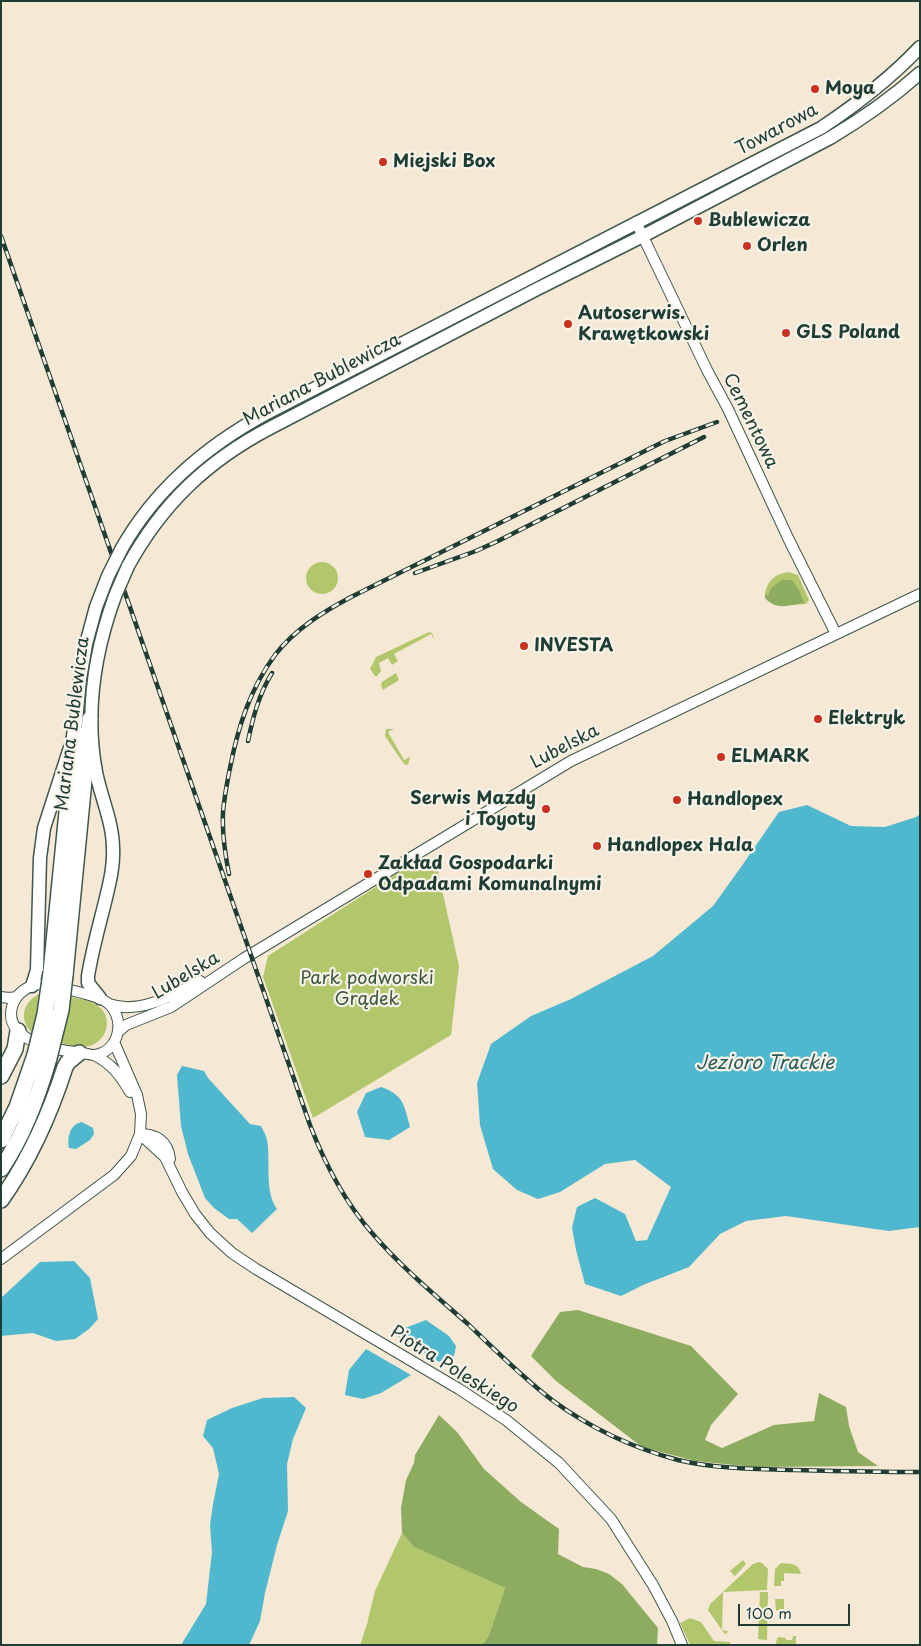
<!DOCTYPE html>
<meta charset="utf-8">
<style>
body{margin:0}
#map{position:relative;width:921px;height:1646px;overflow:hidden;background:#f5e8d4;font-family:"Playpen Sans",sans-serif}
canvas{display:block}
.frame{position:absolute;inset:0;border:2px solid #1f3d34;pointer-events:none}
.scale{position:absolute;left:738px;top:1604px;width:112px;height:22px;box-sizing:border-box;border:2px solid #1f3d34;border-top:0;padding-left:6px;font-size:15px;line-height:18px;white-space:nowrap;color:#1f3d34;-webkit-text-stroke:4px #f7f3e8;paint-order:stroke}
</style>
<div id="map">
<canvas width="921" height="1646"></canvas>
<div class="frame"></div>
<div class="scale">100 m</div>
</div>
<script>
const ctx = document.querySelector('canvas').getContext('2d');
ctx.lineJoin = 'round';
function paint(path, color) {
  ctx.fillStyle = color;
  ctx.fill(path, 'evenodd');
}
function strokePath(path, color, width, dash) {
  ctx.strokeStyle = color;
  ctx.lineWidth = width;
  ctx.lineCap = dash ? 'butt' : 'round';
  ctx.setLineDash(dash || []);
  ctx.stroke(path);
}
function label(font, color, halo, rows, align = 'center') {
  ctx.font = font + ' "Playpen Sans",sans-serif';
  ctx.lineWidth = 4.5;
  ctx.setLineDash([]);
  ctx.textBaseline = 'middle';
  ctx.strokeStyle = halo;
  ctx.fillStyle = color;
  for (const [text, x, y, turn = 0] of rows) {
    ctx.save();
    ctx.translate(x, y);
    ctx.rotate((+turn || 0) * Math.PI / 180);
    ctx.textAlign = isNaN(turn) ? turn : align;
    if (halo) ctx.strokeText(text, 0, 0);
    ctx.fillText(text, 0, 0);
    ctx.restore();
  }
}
paint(new Path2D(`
 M306 578a16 16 0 1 1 32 0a16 16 0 1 1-32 0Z
 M788,572L798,575L809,600L806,604C789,605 776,607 765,593C768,580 775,574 788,572Z
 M429,632L432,633L435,640L431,634L394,654L398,661L392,665L388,658L379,663L381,671L377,676H375L370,669L376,657Z
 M396,673L399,680L383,690L381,685L382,682Z
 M386,729H394L388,732L404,760L410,757L408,765L404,764L385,736Z
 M421,858L437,867L459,966L451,1035L313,1118L263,977L268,956Z
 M41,993L32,1033C18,1019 23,1001 41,993Z
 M71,997C80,999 90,1000 98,1006C114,1017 107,1042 89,1046C80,1049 70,1045 61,1043Z
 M402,1533L414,1547L505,1588L489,1635L482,1645H360L367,1624L375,1591Z
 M743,1560L746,1564L735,1576L730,1571Z
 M759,1562L762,1563L768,1569L767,1590L723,1592L722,1630L728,1631L726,1634L724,1633L708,1610L710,1604L753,1564Z
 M781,1563C791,1564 799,1563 801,1574L784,1573V1581H781V1586H774L775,1569Z
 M760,1592H768L767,1640L758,1639Z
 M775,1599H784V1614L776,1610Z
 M690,1618L701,1622L714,1641L730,1642V1645H690L680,1623Z
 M793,1636H796V1645H775L778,1637L786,1638V1640H792Z`), '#b2c76c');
paint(new Path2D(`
 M782,580H792L799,590L804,603C788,605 777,611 765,598V593L768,596L771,588Z
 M578,1310L691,1346L738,1394L711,1425L705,1440L722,1448L774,1425L814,1421L819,1393L846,1407L849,1426L858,1452L878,1466L754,1467L695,1461L642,1447L556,1381L531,1356L560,1312Z
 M439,1415L457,1432L484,1469L521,1502L559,1529L558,1554L583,1567L596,1569L609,1574L622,1584L658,1628L657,1645H482L489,1635L505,1588L414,1547L402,1533L401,1508L406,1480L414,1463L415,1455Z`), '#8dac60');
paint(new Path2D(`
 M807,805L851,826L885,827L916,817L920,814V1227L889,1231L786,1216L746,1221L720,1234L689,1267L643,1285L621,1296L585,1284L576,1250L572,1228L577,1207L595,1198L625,1214L636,1241L647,1240L671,1187L635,1160L605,1164L560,1192L538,1199L517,1190L493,1169L480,1125L477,1083L491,1044L531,1016L571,999L653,956L713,906L741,867L779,812Z
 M182,1066L204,1071L208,1078L250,1124L261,1126C263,1130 266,1135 267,1140C271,1162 264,1191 277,1209L252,1233L237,1219H229L214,1208L205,1198L188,1154L181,1126L177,1075Z
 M381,1087C404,1095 404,1105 410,1127L389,1140L365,1137L357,1112L366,1093Z
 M82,1122L93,1128L94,1134L90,1140L76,1149L69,1148C67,1137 70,1124 82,1122Z
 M74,1261L90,1278L98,1319L89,1329L75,1339L56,1341L33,1333L1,1336V1298L40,1262Z
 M426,1320L449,1336L456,1346L454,1356L439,1362L392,1333Z
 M366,1349L411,1375L381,1393L363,1399L345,1395L349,1370Z
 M294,1397L306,1408L293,1439L287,1464L288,1511L277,1545L265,1593L260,1621L249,1645H181L206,1604L212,1552L210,1525L213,1504L219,1474L213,1448L203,1436L207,1420L232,1408L263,1398Z`), '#50b8ce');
const minor = new Path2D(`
 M636,222L707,370L728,409L789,540L836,634
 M36,984C50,985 100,995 109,1004C126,1020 119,1051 95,1055C91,1055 87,1054 83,1053C60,1051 3,1042 12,1007C15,995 25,988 36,984Z
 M1,997L9,998L17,997
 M109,1004C139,1015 173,995 200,981
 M118,1032L126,1025L171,1007L243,959L571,761L920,594
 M94,1055C112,1064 120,1075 130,1092
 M140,1134L165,1157L182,1192L195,1214L210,1233L232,1253L256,1269L459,1389L506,1420L559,1463L611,1519L653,1585L672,1621L682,1645
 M140,1134C156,1134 168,1141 170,1159
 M1,1259L114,1175L131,1156L140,1134L141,1114L137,1095L114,1042`);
const major = new Path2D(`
 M122,548C156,488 206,446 267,413L821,128C857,104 890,79 920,47
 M128,566C162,504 207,461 270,428L537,289L643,236L830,138C862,119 892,98 920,73
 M32,986L37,970L40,858L44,828L75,732L80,679L86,644L96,607L108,576
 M100,998L88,983V976C92,951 99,926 105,902C109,885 114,867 113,849C113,822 101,798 96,772C85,713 95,651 115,596`);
const highway = new Path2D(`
 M51,972L75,732
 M65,975L90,719
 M1,1076L15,1049L18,1031
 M1,1140L17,1107L35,1055
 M1,1169C24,1135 38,1097 49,1058
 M1,1200C30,1159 50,1114 65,1067L68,1062L79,1053`);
strokePath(minor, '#3f574c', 12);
strokePath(major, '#3f574c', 15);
strokePath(highway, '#3f574c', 18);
strokePath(minor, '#fff', 10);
strokePath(major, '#fff', 12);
strokePath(highway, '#fff', 15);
const rail = new Path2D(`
 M1,236L310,1125C325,1164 344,1201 372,1233C400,1266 435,1295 468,1324C495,1350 522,1377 552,1400C590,1428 633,1448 678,1460C716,1469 756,1469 795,1470C836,1471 878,1472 920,1472
 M415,573L476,551L498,541L704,437
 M248,741C253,717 259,694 272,673
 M229,874C225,854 222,834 223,813C224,798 227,783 230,768C238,727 250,689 275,655C295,629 323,612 351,597L665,441L717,422`);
strokePath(rail, '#1f3d34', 4.5);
strokePath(rail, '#f7f3e8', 2.5, [8]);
const majorBridge = new Path2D(`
 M108,576L122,548
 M115,596L128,566`);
const highwayBridge = new Path2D(`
 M35,1055L45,1014L51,972
 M49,1058L61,1010L65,975`);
strokePath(majorBridge, '#3f574c', 15, []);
strokePath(highwayBridge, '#3f574c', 18, []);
strokePath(majorBridge, '#fff', 12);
strokePath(highwayBridge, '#fff', 15);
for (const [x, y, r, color] of [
 [815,89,5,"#c8321e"],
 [383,162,5,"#c8321e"],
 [698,221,5,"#c8321e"],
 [747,246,5,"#c8321e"],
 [568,324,5,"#c8321e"],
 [786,333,5,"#c8321e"],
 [524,646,5,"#c8321e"],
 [818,719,5,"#c8321e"],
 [721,757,5,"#c8321e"],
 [677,800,5,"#c8321e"],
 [546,809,5,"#c8321e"],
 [597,846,5,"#c8321e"],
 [368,874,5,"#c8321e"]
]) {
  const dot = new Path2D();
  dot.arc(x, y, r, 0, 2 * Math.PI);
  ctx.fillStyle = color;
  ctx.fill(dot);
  strokePath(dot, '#f7f3e8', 2);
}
label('bold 18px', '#1f3d34', '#f7f3e8', [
 ["Moya",825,89],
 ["Miejski Box",393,162],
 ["Bublewicza",708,221],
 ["Orlen",757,246],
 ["Autoserwis.",578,314],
 ["Krawętkowski",578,335],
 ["GLS Poland",796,333],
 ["INVESTA",534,646],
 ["Elektryk",828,719],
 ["ELMARK",731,757],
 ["Serwis Mazdy",536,799,"right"],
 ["i Toyoty",536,820,"right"],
 ["Handlopex",687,800],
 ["Handlopex Hala",607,846],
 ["Zakład Gospodarki",378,864],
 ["Odpadami Komunalnymi",378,885]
], 'left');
label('18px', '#1f3d34', '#f7f3e8', [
 ["Towarowa",777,130,-28],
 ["Mariana Bublewicza",322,380,-28],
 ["Cementowa",750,421,64],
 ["Mariana Bublewicza",73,724,-83],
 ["Lubelska",565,747,-28],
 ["Lubelska",186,976,-31],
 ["Piotra Poleskiego",454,1370,32]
]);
label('18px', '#3c593f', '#f7f3e8', [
 ["Park podworski",367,979],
 ["Grądek",367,1000]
]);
label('italic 19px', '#2b5c5a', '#f7f3e8', [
 ["Jezioro Trackie",765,1064]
]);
</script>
